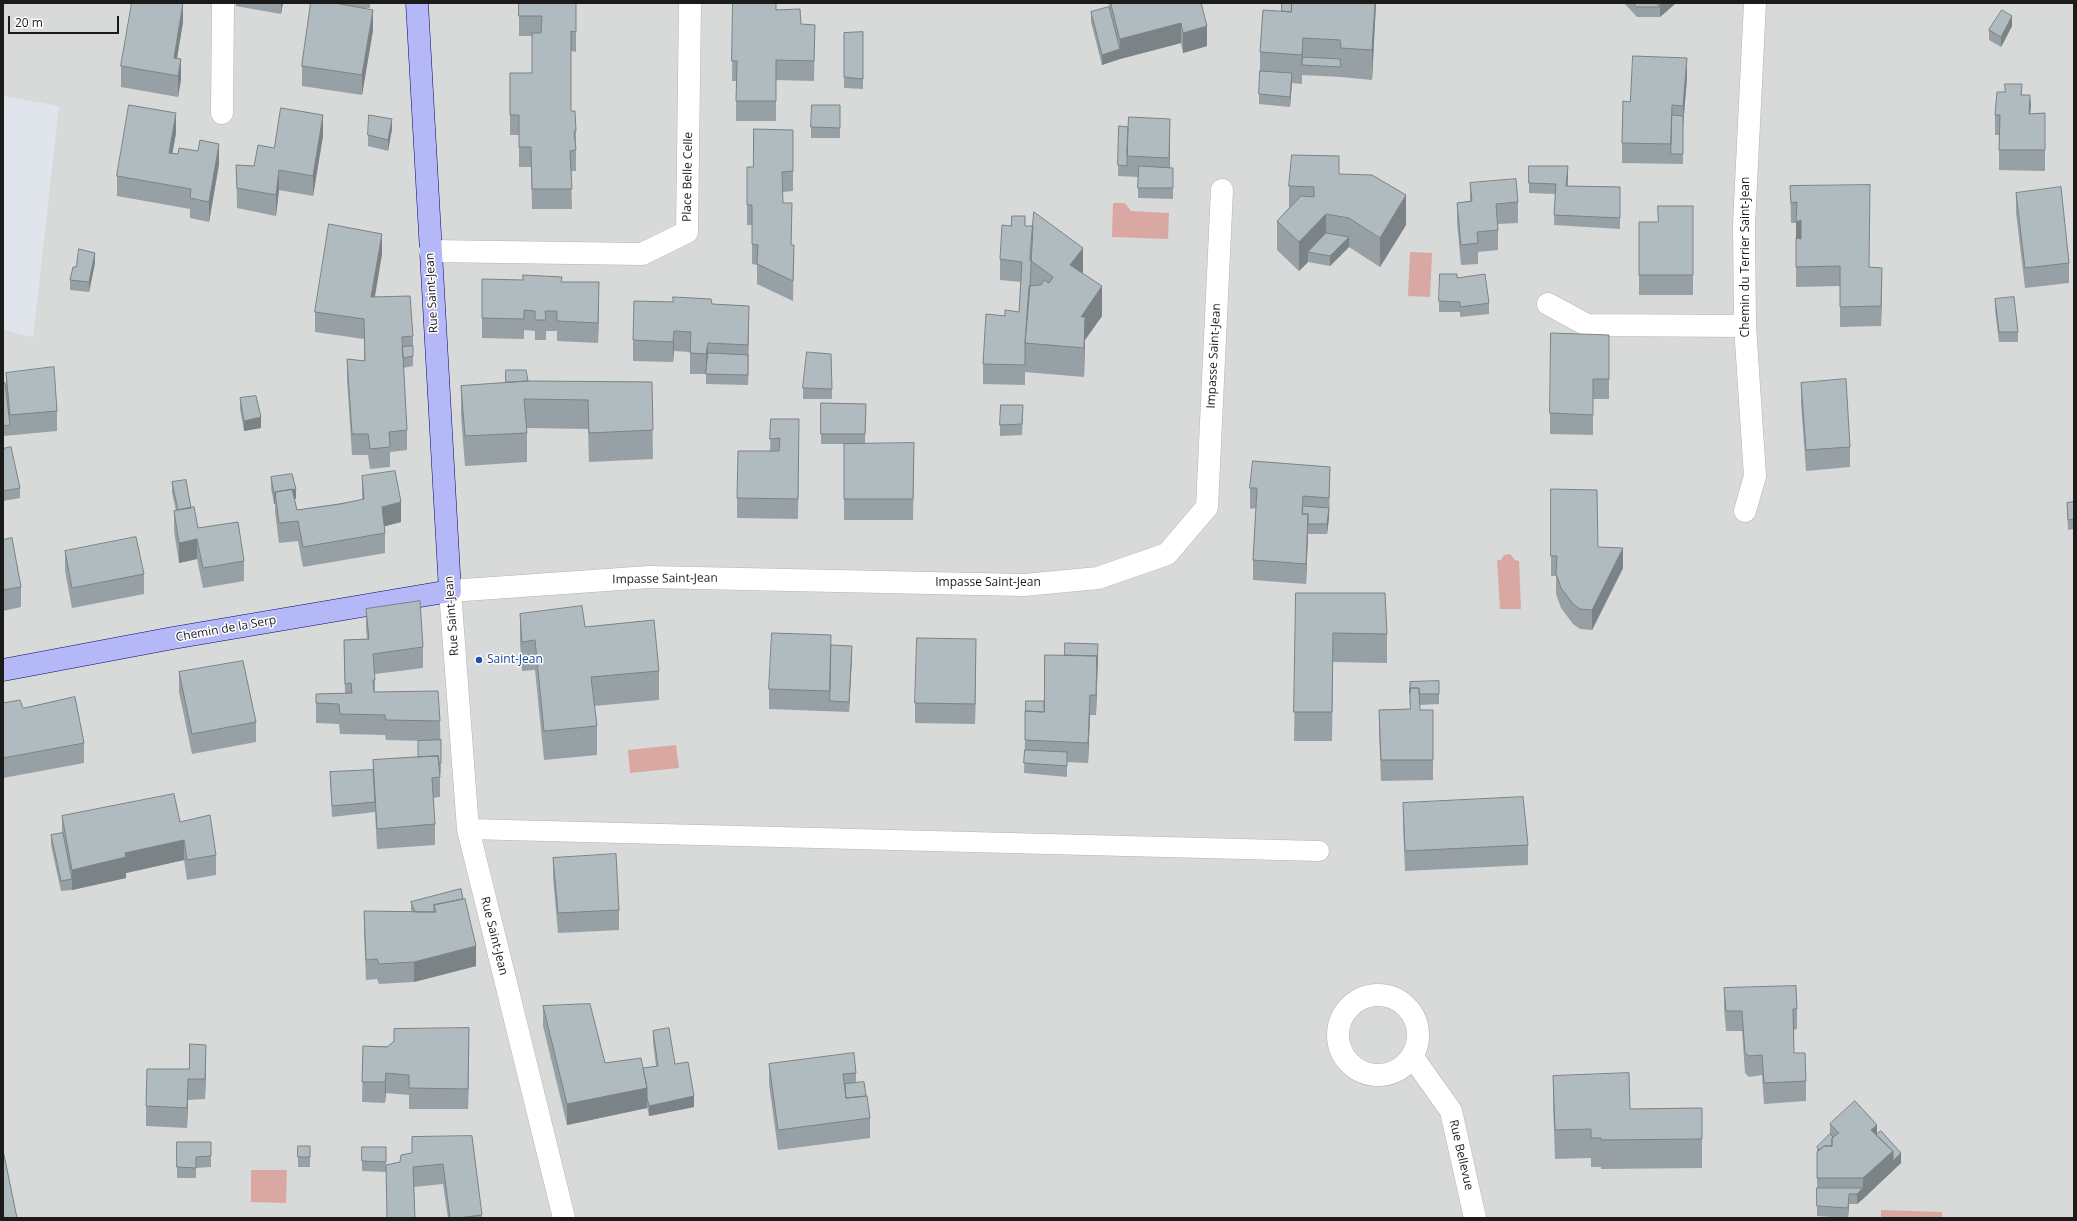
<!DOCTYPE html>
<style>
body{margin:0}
#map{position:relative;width:2077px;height:1221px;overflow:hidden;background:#e0e5ec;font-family:"Open Sans",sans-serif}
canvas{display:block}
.frame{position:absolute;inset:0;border:4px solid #1b1b1b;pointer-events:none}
.scale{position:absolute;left:8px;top:16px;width:111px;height:18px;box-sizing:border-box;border:2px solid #1b1b1b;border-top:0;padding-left:5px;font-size:12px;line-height:14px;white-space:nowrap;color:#1b1b1b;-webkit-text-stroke:3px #fff;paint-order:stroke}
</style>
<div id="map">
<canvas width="2077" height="1221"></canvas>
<div class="frame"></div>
<div class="scale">20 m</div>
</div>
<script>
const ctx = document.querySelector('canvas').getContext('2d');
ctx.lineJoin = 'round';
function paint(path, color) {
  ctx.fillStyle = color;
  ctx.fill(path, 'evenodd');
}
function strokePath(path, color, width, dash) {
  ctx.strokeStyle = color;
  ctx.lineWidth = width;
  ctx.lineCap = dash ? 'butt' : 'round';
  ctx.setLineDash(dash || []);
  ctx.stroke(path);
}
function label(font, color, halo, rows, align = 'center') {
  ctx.font = font + ' "Open Sans",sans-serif';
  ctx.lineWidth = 3;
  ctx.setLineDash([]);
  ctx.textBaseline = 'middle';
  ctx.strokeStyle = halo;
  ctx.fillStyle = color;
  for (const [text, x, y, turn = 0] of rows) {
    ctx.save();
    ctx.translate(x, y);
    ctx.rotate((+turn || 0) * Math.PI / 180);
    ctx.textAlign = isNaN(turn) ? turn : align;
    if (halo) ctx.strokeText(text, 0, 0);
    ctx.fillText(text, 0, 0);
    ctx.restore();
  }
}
paint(new Path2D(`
 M3,3H2074V1218H3V330L33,337L59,106L3,96Z`), '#d8d9d9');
paint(new Path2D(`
 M1113,203H1125L1131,211L1169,213L1168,239L1112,237Z
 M1410,252L1432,253L1430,297L1408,296Z
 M1510,554L1515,560L1519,561L1521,609H1500L1497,560H1501L1504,555Z
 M676,745L679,768L630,773L628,750Z
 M251,1170H287L286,1203L251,1202Z
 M1881,1210L1942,1212V1218H1881Z`), '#d9a8a2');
const lane = new Path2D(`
 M468,829L1319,851`);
const street = new Path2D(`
 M222,113L223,3
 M430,251L642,254L687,232L690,3
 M1548,304L1587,325L1745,326
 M1745,511L1755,476L1745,326L1744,224L1755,3
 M1338 1035a40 40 0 1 1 80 0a40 40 0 1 1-80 0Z
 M1412,1056L1451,1111L1475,1218
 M564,1218L468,829L450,591L649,577L1024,585L1098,578L1167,554L1207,507L1222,190`);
const secondary = new Path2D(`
 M3,670L173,638L450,591L417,3`);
strokePath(lane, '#b4b4b4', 21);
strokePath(street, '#b4b4b4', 23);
strokePath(secondary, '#09096b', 23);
strokePath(lane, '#fff', 20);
strokePath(street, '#fff', 22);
strokePath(secondary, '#b4b8f6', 22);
paint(new Path2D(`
 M236,3H283L281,14L236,6Z
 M311,3H370V8H366L373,30L362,95L302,86V66Z
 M519,3H576V52L571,51V111L576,131V171H571L572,209H532L531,167H519V135H510V73H532V36H519Z
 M733,3L777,10L801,24L815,25L814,81L776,80V121H736V81H732Z
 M1109,3H1201L1207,46L1183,53L1181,43L1120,59L1102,65L1091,22V12L1109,7Z
 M1376,3L1372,80L1341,77L1302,75V84L1292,83L1290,107L1259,104V94L1260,71V52Z
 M1624,3H1676L1660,17H1637Z
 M183,22L177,58L181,79L178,97L121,87V66Z
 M2012,26L2001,47L1989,40V30Z
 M863,32V89L844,88V33Z
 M1687,78L1683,126V164L1622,163V143L1630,102Z
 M2022,94L2031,105L2030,114L2045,113V171L1999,170V135H1995V115Z
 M840,105V138H811V127Z
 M1119,126L1170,139V168H1173V199L1138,198V177L1118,176Z
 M392,129L388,151L368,146V135Z
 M793,130V191L783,192V203L792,223L791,245H794L793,301L757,284V265L752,264V225H747V167H753Z
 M176,133L172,154L219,164L209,222L190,218V209L117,196V176Z
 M323,136L313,196L279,190L276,216L237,208L236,165L254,166L274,148Z
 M1529,166L1568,177V186L1620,187V229L1554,225L1555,194L1529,193Z
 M1339,174L1406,225L1380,267L1349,247L1330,266L1308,262L1299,271L1277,250V221L1289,208V186Z
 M1470,183L1518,202V223L1498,224V250L1478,252V264L1461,265L1457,223V203L1470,201Z
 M1790,186L1869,267L1882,288L1881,326L1840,327V286L1796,287V223H1791Z
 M2016,193L2069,263V283L2025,288L2016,213Z
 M1693,206V295H1639V222H1658Z
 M1011,226H1025L1083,273L1102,316L1085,340L1084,377L1025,372V385L983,384V364L1005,316L1019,312L1021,282L1000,280V259Z
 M382,254L375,297L413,336V366L403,368L407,430V450L390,452V467L370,469L368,455H352L347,379V359L364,361V339L315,332V312Z
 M95,263L89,292L70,290V280L76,267Z
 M1457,278L1489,303V314L1460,317V312H1439V301Z
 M482,279L562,282L599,303L598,343L557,341V331H546V340H535V331L524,330V339L482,338Z
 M1995,299L2018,332V342H1999L1995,310Z
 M712,304L749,326L748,385L706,384V374H690V352L674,351L673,362L633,361V340Z
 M1609,335V399H1593V435L1550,434V413Z
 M506,370L528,381L652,382L653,459L589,462L588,429L527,428V462L465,466L461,416V386L506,383Z
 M6,373L57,411V431L3,436V384L6,393Z
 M1801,383L1850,447V467L1806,471L1801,403Z
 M803,388L832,389V399H803Z
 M240,398L261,428L244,431L240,409Z
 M821,403L866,404L865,443L914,463L913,520H844V444H821Z
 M1023,415L1022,435L1000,436V425Z
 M771,419L799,439L798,519L737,518V498L770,451Z
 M3,449L20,488V498L3,501Z
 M1330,467L1329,518L1327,534H1308L1306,584L1253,580V560L1256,508L1250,509V488Z
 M362,476L401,522L384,526L385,533V553L303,567L298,541L279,543L275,512V504H274L271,488V477L296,499H294L297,510L362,500Z
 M172,482L191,508L198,528L244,561V581L203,588L197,559L179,563L174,531V511H176L172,493Z
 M1551,489L1598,547L1623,568L1592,630L1580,629L1573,624L1561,608L1556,594V576H1551Z
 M2074,502V529L2068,530L2067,503Z
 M3,540L21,587V607L3,611Z
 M65,551L144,574V594L72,608L65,571Z
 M1296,593L1387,634V663L1333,662L1332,741H1294Z
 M366,609L423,647V668L375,674V692L440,721L441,773H440V797L433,798L435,824V845L377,849L375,812L332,817L330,772L373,770V760L418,757L427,741L386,740L385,735L340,734L339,724L316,723V694L345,693L344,640L367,639L366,629Z
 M520,614L585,627L659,671V700L594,706L597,726V755L544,760L535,670L522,671L520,643Z
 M1065,655H1098L1096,715H1090L1088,763L1067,762V777L1024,773L1025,740L1044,701Z
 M852,656L849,712L769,709V689Z
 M976,659L975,724L915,723V703Z
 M179,672L256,722V742L192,754L179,692Z
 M1410,682L1439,694V704L1420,705V710H1433V780L1381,781L1379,731V710L1410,709Z
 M3,703L23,708L84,743V763L3,778Z
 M1403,803L1528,845V865L1405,871L1403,824Z
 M62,816L180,822L216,855V875L187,880L184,860L126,873V878L72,890L61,891L51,845V835L62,833Z
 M553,858L619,910V930L558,933L553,878Z
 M461,889L476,966L414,982L379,984L377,979L366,980L364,932V911L411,912V902Z
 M1724,988L1797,1009V1029L1793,1030L1794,1053L1806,1081V1101L1764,1104L1762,1075L1749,1077L1745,1073L1742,1031H1726L1724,1008Z
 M543,1006L605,1063L643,1068L656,1066L653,1042V1031L675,1064L694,1107L649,1116L647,1107V1108L567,1125L543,1026Z
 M363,1046L469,1048L468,1109H409V1095L386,1093L385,1103L362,1102Z
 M769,1064L856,1073V1083L870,1118V1138L778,1150L769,1084Z
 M206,1065L205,1099L188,1100L187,1128L146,1126V1106L189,1069Z
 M1553,1076L1630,1109L1702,1108V1168L1601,1169V1167H1591V1158L1555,1159L1553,1105Z
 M1830,1124L1877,1135L1901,1163L1857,1204H1849L1848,1218L1817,1216V1147L1830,1134Z
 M472,1136L482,1218H448L443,1184L414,1187L415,1218H387L386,1172L362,1171V1147H386V1165L400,1162L412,1153Z
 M177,1142H211V1167L196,1168V1178H177Z
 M298,1146H310V1167H298Z`), '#97a1a5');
paint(new Path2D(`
 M183,3V22L174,76V58Z
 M281,3H283L281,14Z
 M1375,3H1376L1372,80V50Z
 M1660,3H1676L1660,17Z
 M373,10V30L362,95V75Z
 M2012,16V26L2001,47V37Z
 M1181,23V43L1120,59L1102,65V55L1120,49V39Z
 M1207,26V46L1183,53V33Z
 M1303,38V65H1302V84V55Z
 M1687,58V78L1683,126V164V106Z
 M181,59V79L178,97V76Z
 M1292,73V83L1290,107V97Z
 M2031,95V105L2030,115L2029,114Z
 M176,113V133L169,173V153Z
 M323,115V136L313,196V176Z
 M392,119V129L388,151V140Z
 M1170,119V139L1169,178V158Z
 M219,144V164L209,222V202Z
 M1568,166V177L1566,196V186Z
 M279,170V190L276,216V195Z
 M1406,195V225L1380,267V238Z
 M1326,214V244L1308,252V262L1299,271V242Z
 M1801,220V241L1796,242V222Z
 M382,234V254L371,317V297Z
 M1349,237V247L1330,266V256Z
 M1083,248V278L1070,265Z
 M95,253V263L89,292V282Z
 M1882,268V288L1881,326V306Z
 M599,282V303L598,343V323Z
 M1102,286V316L1085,340L1084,377V348L1081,317Z
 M749,306V326L748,385V375Z
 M674,331V351L673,362V342Z
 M708,343V364L706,374V354Z
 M261,417V428L244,431V421Z
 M1330,467L1329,518L1327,534V524L1329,508Z
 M296,489V499L277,504L276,494Z
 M274,494H275V504H274Z
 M401,502V522L382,527V507Z
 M1308,514V534L1306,584V564Z
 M197,539V559L179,563V543Z
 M1623,548V568L1592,630V610Z
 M976,639V659L975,724V704Z
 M1098,644V655L1096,715V695Z
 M852,646V656L849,712V702Z
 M1090,695V715L1088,763V743Z
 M184,840V860L126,873V878L72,890V870L125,853Z
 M476,946V966L414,982V962Z
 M469,1028V1048L468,1109V1089Z
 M206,1045V1065L205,1099V1079Z
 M386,1073V1093L385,1103V1082Z
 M188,1079V1100L187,1128V1108Z
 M647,1088V1108L567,1125V1104Z
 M694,1096V1107L649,1116V1106Z
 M1877,1125V1145L1871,1130Z
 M1893,1151L1901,1153V1163L1863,1199V1178Z
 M1863,1188V1199L1857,1204V1194Z
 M1849,1194V1204L1848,1218V1208Z`), '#7b8386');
const building = new Path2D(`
 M132,3H183L174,58L181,59L178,76L121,66Z
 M311,3H335L373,10L362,75L302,66Z
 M519,3H576V32L571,31V111H575L576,131H574L576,150L570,151L572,189H532L531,147H519V115H510V73H532V33H541L542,16H519Z
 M733,3H776V10L800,9L801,24L815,25L814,61L776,60V101H736L737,61H732Z
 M1111,3H1201L1207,26L1183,33L1181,23L1120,39Z
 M1282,3H1292L1291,12L1282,11Z
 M1292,3H1375L1372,50L1341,48L1340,40L1303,38L1302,55L1260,52L1263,10L1291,12Z
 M1633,3H1656L1660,7H1637Z
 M1109,7L1120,49L1102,55L1091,12Z
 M2002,10L2012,16L2001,37L1989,30Z
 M863,32V79L844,77V33Z
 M1633,56L1687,58L1683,106L1672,105L1671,144L1622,143L1623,101L1630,102Z
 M1303,57L1340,59L1341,67L1302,65Z
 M1260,71L1292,73L1290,97L1259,94Z
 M2005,84H2022L2021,95H2030L2029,114L2045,113V150H1999L2000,115H1995L1997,92H2005Z
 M129,105L176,113L169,153L178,154L179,148L198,151L200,140L219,144L209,202L190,198L191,189L117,176Z
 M812,105H840V128L811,127Z
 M281,108L323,115L313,176L279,170L276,195L237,188L236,165L254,166L258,145L274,148Z
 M369,115L392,119L388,140L368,135Z
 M1672,115L1683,116V154H1671Z
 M1129,117L1170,119L1169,158L1127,156Z
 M1119,126L1128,127L1127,166L1118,165Z
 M754,129L793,130V171L782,172L783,203H792L791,245H794L793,281L757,264L758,245L752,244V205H747V167H753Z
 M1292,155L1339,156V174L1372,175L1406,195L1380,238L1349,218L1326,214L1299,242L1277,221L1301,196L1314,197V187L1289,186Z
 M1139,166L1173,168V188H1138Z
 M1529,166H1568L1566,186L1620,187V218L1554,215L1556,184L1529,183Z
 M1516,179L1518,202L1496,204L1498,230L1477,232L1478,243L1461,245L1457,203L1472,201L1470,183Z
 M1870,185L1869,267L1882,268L1881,306L1840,307V266L1796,267V238L1801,239V220L1796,222L1797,202L1791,203L1790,186Z
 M2061,187L2069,263L2025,268L2016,193Z
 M1658,206H1693V275H1639V222H1658Z
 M1034,212L1083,248L1070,265L1102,286L1081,317H1085L1084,348L1025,343L1029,286L1041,285L1044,280L1049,283L1053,277L1030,260Z
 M1012,216H1025V226H1033L1030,286L1025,343V365L983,364L986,314L1005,316V310L1019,312L1022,262L1000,259L1002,225L1011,226Z
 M329,224L382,234L371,297L410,296L413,336L402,337L407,430L389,432L390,447L370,449L368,434H352L347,359L365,361L364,319L315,312Z
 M1326,233L1349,237L1330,256L1308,252Z
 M79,249L95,253L89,282L70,280L73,267H76Z
 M1440,274H1457V278L1485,274L1489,303L1460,307V302L1439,301Z
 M523,275L562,277L561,282H599L598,323L557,321V311H545L546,320H535V311L524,310V319L482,318V279L523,280Z
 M673,297L711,299L712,304L749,306L748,345L708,343L706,354L690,353L691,332L674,331L673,342L633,340L634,301L673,302Z
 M2014,297L2018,332H1999L1995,299Z
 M1551,333L1609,335V379H1593V415L1550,413Z
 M413,346V356L403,358L402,347Z
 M807,352L831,354L832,389L803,388Z
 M708,353L748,355V375L706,374Z
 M54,367L57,411L10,415L6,373Z
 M506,370H526L528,381L512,382H506Z
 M1846,379L1850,447L1806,450L1801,383Z
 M528,381L652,382L653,430L589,433L588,400L524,399L527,433L465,436L461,386Z
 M5,383L10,425L3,426V384Z
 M256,396L261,417L244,421L240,398Z
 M821,403L866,404L865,434H821Z
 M1001,405H1023L1022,424L1000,425Z
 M771,419H799L798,499L737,498L738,451H779L780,438L770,439Z
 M914,443L913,499H844V444Z
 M11,447L20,488L3,491V449Z
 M1253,461L1330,467L1329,498L1303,496L1302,514H1308L1306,564L1253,560L1257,488H1250Z
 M395,471L401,502L382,507L385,533L303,547L298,521L279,523L275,492L292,489L297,510L340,504L364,499L362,476Z
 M292,474L296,489L275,492L276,494H274L271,477Z
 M186,480L191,508L178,510L172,482Z
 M1551,489L1597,490L1598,547L1623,548L1592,610L1580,609L1573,604L1561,588L1556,573L1557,556H1551Z
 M2074,502V519L2068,520L2067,503Z
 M1303,506L1329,508L1327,524H1308V514H1303Z
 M194,507L198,528L238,522L244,561L203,568L197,539L179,543L174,511Z
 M136,537L144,574L72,588L65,551Z
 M12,538L21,587L3,590V540Z
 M1296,593H1385L1387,634L1333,633L1332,712H1294Z
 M420,601L423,647L373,654L375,680H373L374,692L438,691L440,721L386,720L385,715L340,714L339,704L316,703V694L352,693L351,683L345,684L344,640L369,639L366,609Z
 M582,606L585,627L654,620L659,671L591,677L597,726L544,731L535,640L522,642L520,614Z
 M772,633L831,635L830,691L769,689Z
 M917,638L976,639L975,704L915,703Z
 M1065,643L1098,644L1097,666V656L1065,655Z
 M831,645L852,646L849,702L830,701Z
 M1045,655L1097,656L1096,695H1090L1088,743L1025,740V711L1044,712Z
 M243,661L256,722L192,734L179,672Z
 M1439,681V694H1419V688H1410V693V682Z
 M1410,688H1419L1420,710H1433V760H1381L1379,710L1410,709Z
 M75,697L84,743L3,758V703L20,700L23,708Z
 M1026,701H1044V712L1026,711Z
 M441,740V763H439L438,756L418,757V741Z
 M1025,750L1067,752V766L1024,763Z
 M438,756L440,777L432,778L435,824L377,829L373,760Z
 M373,770L375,802L332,806L330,772Z
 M174,794L180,822L210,815L216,855L187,860L184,840L125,853L126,857L72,870L62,816Z
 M1523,797L1528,845L1405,851L1403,803Z
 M63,833L72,879L61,881L51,835Z
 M616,854L619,910L558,913L553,858Z
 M461,889L463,899L434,905V912H415L411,902Z
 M465,899L476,946L414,962L379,964L377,959L366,960L364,911L436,912L434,905Z
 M1796,986L1797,1009H1793L1794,1053H1805L1806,1081L1764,1083L1762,1055L1749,1056L1745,1053L1742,1011H1726L1724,988Z
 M590,1004L605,1063L641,1058L647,1088L567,1104L543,1006Z
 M469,1028L468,1089L409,1088V1075L386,1073L385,1082H362L363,1046L387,1047L394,1041V1029Z
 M669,1028L675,1064L688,1062L694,1096L649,1106L647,1097V1088L643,1068L658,1066L653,1031Z
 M190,1044L206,1045L205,1079H188L187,1108L146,1106L147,1069H189Z
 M854,1053L856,1073L843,1074L846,1098L867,1096L870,1118L778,1130L769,1064Z
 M1629,1073L1630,1109L1702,1108V1139L1601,1140V1138H1591V1129L1555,1130L1553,1076Z
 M864,1082L866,1096L846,1098L845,1084Z
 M1855,1101L1877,1125L1871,1130L1893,1151L1863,1178H1817V1152L1824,1146H1832V1138L1839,1133L1830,1124Z
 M1881,1131L1901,1153L1893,1161V1151L1876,1135Z
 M1830,1134L1833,1137L1832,1138V1146H1824L1819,1150L1817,1147Z
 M472,1136L482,1215L458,1218H450L443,1164L413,1167L415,1218H387L386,1165L400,1162L401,1155L412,1153V1137Z
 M177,1142H211V1156L196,1157V1168L177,1167Z
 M298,1146H310V1157H298Z
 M362,1147H386V1162L362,1161Z
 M3,1150L17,1218H3Z
 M1817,1188H1863L1857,1194H1849L1848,1208L1817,1206Z`);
paint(building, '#b0bbc0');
strokePath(building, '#7b8386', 1);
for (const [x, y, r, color] of [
 [479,660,4,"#1a4fb4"]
]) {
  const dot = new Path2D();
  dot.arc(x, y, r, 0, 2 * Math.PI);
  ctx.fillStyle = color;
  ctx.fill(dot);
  strokePath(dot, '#fff', 1.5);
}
label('12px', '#1b1b1b', '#fff', [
 ["Place Belle Celle",688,177,-89],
 ["Chemin du Terrier Saint-Jean",1746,257,-90],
 ["Rue Saint-Jean",432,293,-93],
 ["Impasse Saint-Jean",1214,356,-87],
 ["Impasse Saint-Jean",665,579,-1],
 ["Impasse Saint-Jean",988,583],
 ["Rue Saint-Jean",452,616,-94],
 ["Chemin de la Serp",226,629,-10],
 ["Rue Saint-Jean",494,936,76],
 ["Rue Bellevue",1461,1155,77]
]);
label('12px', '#164399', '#fff', [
 ["Saint-Jean",487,660]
], 'left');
</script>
